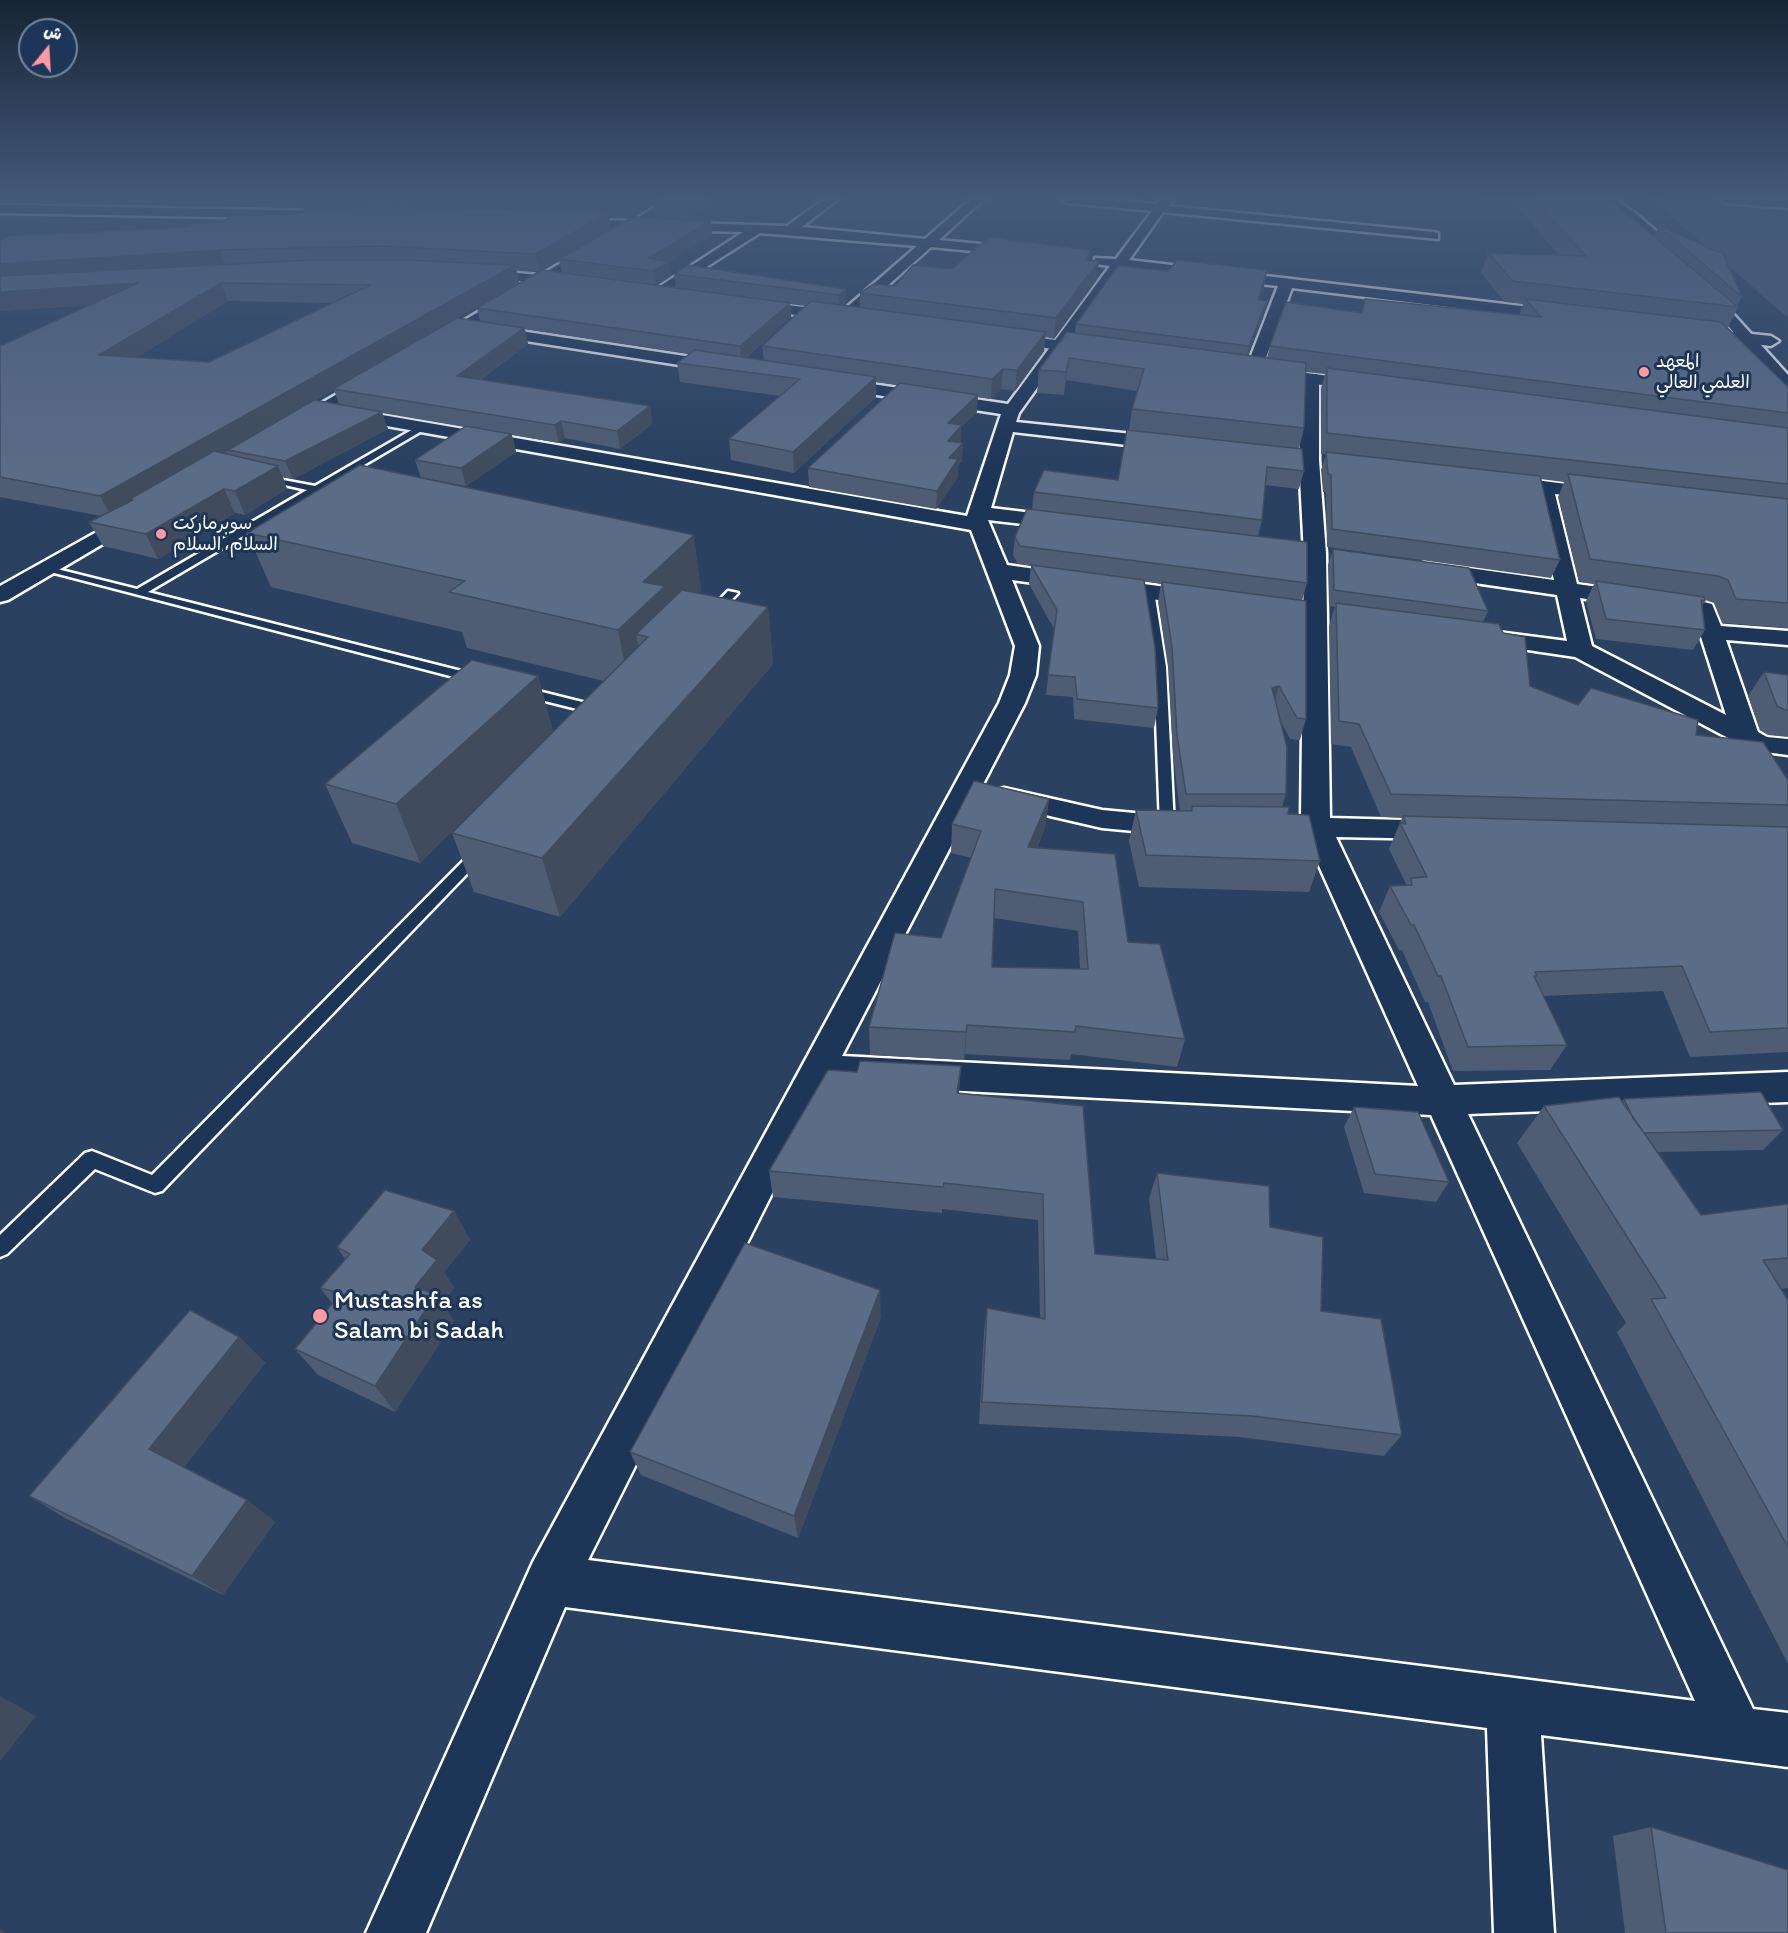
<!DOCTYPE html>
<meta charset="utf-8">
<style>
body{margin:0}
#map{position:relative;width:1788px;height:1933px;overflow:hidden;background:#2a4161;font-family:Itim,"Playpen Sans Arabic",sans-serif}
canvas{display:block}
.north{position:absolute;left:18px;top:18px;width:60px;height:60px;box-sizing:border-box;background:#1d3557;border:2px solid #77869a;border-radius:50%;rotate:18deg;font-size:16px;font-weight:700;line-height:24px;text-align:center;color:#fff}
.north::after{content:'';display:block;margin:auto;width:21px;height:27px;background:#ff9aa2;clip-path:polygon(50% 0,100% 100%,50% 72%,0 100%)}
</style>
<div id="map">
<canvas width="1788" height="1933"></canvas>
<div class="north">ش</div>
</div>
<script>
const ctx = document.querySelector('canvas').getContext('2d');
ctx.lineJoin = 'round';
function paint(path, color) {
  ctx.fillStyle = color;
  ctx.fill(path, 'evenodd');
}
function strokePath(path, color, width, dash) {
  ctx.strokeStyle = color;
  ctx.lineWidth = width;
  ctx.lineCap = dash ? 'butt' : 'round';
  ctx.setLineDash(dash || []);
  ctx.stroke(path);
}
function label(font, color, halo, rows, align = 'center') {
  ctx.font = font + ' Itim,"Playpen Sans Arabic",sans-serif';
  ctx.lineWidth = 6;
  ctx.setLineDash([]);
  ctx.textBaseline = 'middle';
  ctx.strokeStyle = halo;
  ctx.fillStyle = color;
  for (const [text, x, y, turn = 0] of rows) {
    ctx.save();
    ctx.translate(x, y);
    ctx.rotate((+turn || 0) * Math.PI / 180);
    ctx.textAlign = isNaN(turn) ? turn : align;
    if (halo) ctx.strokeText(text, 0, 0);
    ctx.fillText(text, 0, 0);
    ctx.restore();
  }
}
paint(new Path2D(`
 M1652,199L1788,209V318Z`), '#465975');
const lane = new Path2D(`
 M422,424L427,427L425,429L148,592L481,676V682L477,683L39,569L45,566L137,589L307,490L262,480V476L315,486Z
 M1148,588L1154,591L1166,667L1174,826L1167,831L1160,826L1154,667L1142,591Z
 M728,591L738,593L716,616H708V612Z
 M522,687L606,708L608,711L601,715L517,694L516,691Z
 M480,847L487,852L485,855L162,1191L155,1193L95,1169L7,1254L0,1257V1235L85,1153L92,1151L152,1175L475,849Z`);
const street = new Path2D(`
 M824,199H838L802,227L925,239L971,199H984L939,240L1022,248L1029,252L1022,256L931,247L849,320L844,322L836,317L839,314L917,246L760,233L659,297L652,293L654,290L743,232L564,227L558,223L564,219L787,226Z
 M1061,199H1104L1157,204L1161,199H1173L1168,206L1433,232L1438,233V239L1163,212L1129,260L1564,311L1572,316L1564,321L1292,288L1261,371L1253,376L1245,371L1278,286L1123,268L1019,413L1016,422L1171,438L1180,444L1171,450L1013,432L991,508L1066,517L1073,519L1076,523L1073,527L1066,529L988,520L1007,565L1202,592L1210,594L1213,599L1210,604L1202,606L1012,580L1039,646L1036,675L1025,703L842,1056L1418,1086L1306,837L1288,834L1283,827L1288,820L1301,818L1304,554L1299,460L1303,378L1305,374H1317L1319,378V460L1326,554L1330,818L1441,821L1451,823L1456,830L1451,837L1441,839L1336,837L1454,1085L1788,1072V1102L1468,1114L1753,1709L1788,1713V1767L1541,1735L1554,1933H1494L1487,1728L565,1607L426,1933H366L533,1562L999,703L1010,675L1015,646L971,530L342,418L333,413L342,408L967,516L1001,414L831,388L822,383L831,378L1008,404L1110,266L1095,264V258L1116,259L1152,211L1067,203ZM827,1084L1431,1115L1695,1701L588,1560Z
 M1720,199L1788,200V208L1726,203Z
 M0,205L327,211L333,215L327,219L0,213Z
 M481,325L724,362L732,367L724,372L475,333L473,330L475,327Z
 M1692,328L1771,336L1779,341L1771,346L1686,336L1684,333Z
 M1497,475L1613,490L1616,494L1613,498L1606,500L1555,494L1577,584L1704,602L1712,604L1721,626L1788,631V645L1726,640L1758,732L1767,737L1788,739V755L1751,750L1575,657L1474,642L1470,637L1474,632L1482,630L1567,641L1557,595L1427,576L1419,574L1416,569L1419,564L1427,562L1554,580L1534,491L1490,485L1487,481L1490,477ZM1580,598L1694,615L1726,715L1592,646Z
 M1004,788L1102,810L1177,817L1187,819L1192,826L1187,833L1177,835L1102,828L994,803L990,797L994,791Z`);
const secondary = new Path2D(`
 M669,199H684L440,346H428L426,343Z
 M377,371L383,372L385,376L383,380L297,430L291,431L282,426Z
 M138,509L145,511L148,515L145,519L8,600L0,602V586Z`);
const highway = new Path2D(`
 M1600,199H1614L1634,212L1689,260V266H1679L1626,218Z
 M472,269L573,278L580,282L573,286L467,276V270Z
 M1699,288L1704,289L1735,316L1788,375V391L1782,390L1725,322L1694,295L1692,292L1694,289Z
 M746,300L844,312L852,317L844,322L741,307L739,304L741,301Z
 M1002,333L1102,346L1110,351L1102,356L996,341L994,338Z
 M1261,367L1367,381L1376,386L1367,391L1255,376L1253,372L1255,368Z`);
strokePath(lane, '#fff', 5);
strokePath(street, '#fff', 5);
strokePath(secondary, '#fff', 5);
strokePath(highway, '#fff', 5);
paint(lane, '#1d3557');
paint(street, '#1d3557');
paint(secondary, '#1d3557');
paint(highway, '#1d3557');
paint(new Path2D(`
 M664,199H707V208L688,220L711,221L712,235L669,262L670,277L657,285L676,288L674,274L846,289V305L845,306L860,308V293L895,286L952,269L1090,261H1099L1096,281L1054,339L1045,337L1044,351L1015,391L1001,389L991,399L977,397V412L961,427V443L962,461L958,466V477L936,509L809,487L808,468L898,385L876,382V397L794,473L731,460L729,439L780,396L680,382L677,363L690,354L525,329L528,344L480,380L650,406L652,424L620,449L565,438L559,443L512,435L516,452L466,486L423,478L701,590L698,593L768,607L773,664L560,917L474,892L452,833L488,796L420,863L352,843L325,784L538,676L553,732L604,681L467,648L462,632L271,587L247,533L421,478L415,460L465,427L382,413L388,429L293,479L283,477L287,489L245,515L235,513L158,559L103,546L89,522L101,516L0,497V346L90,305L0,311V241L611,229L654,218L653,205ZM559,260L562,273L477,308L480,321L458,318L519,283L516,270L539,271ZM228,301L333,303L209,362L137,357ZM790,304L806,306L762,346L764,360L746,358L791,317ZM334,390L339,404L316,400Z
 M1474,199H1609L1654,237L1659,226L1742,297L1737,306L1738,307L1728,328L1788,387V628L1722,623L1714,603L1705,600L1702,606L1705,630L1693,650L1596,639L1586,601L1594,584L1579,582L1558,497L1564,482L1540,479L1560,560L1551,578L1327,547L1326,492H1323L1321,470L1326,454H1321V389L1325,374L1306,372L1304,428L1299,449L1304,471L1299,489L1265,485L1262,520L1258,537L1307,583L1302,601L1306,719L1300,740L1290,739L1279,718L1286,794L1282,807L1288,814L1320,861L1309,892L1139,887L1129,841L1136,810L1180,811L1173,755L1168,667L1158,601L1161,584L1144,581L1158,708L1154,728L1074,719L1073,697L1046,695L1054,629L1029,584L1031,566L1018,564L1013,555L1015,537L1032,509L1034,492L1118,480L1129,430L1132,409L1137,391L1066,380L1064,395L1037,393L1039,370L1075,333L1076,324L1169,271L1267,270L1259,300L1267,301L1263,318L1248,356L1267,358L1270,346L1361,312L1519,315L1523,304L1505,302L1481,273L1488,253L1559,255L1511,200Z
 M1333,549L1488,611L1483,622L1530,686L1578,705L1696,735L1788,780V1052L1690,1057L1663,991L1543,996L1567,1045L1550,1070L1453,1071L1428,1002H1425L1402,950H1399L1379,912L1390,886H1407L1389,849L1402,818L1381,817L1351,747L1331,744L1329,626L1335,607L1329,606L1328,565Z
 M1764,672L1788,675V737L1768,735L1760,730L1748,696Z
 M1049,799L1045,828L1037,848L1128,942L1185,1039L1177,1067L1071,1054L1070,1060L965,1054L964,1060L870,1055L869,1027L941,938L971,858L951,853L952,824ZM994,918L1078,931L1080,969L992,967Z
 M959,1094L1095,1254L1156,1259L1149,1199L1157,1173L1270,1227L1321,1311L1402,1435L1384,1456L1240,1437L979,1424L984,1332L987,1308L1040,1318L1038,1220L942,1209V1213L773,1197L769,1171Z
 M1624,1099L1783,1130L1763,1150L1658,1152L1701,1215L1788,1204V1288L1781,1289L1788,1300V1664L1617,1332L1626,1323L1517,1143L1544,1106L1622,1101Z
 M1354,1107L1449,1182L1436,1202L1364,1193L1344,1127Z
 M454,1211L470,1240L444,1272L454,1288L442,1303L454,1321L395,1412L318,1375L295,1349L332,1303L320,1288L345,1259L337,1247Z
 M881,1317L798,1538L641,1475L630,1452Z
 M239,1337L265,1363L184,1467L247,1500L275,1522L223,1595L65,1518L29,1496Z
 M1651,1827L1788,1933H1625L1613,1836Z`), '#4e5d73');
paint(new Path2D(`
 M699,199H707V208L687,220L686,207Z
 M608,213L611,230L539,271L535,254Z
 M711,221L712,235L669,262L670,277L656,286L653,271L648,258Z
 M220,250L227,268L0,282V264Z
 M1091,250L1089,269L1086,260Z
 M1099,261L1096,281L1054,339L1056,318Z
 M515,265L519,283L335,389H333L334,390L230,450H228V451L135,505L133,500L130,499L133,506L112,518L100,496Z
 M1267,270L1264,287L1254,317L1258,300Z
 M138,283L146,302L0,311V292Z
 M221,283L228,301L109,375L99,355Z
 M846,289V305L840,310L839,295Z
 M1267,301L1263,318L1245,364L1249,346Z
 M790,303L791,317L741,362L740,346Z
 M524,328L528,344L461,393L457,376Z
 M1046,332L1044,351L1015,391L1017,370Z
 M1069,358L1066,380L1064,395L1066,372Z
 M1003,369L1001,389L991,399L992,379Z
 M876,377V397L794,473L793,452Z
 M978,395L977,412L961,427V443L947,459L948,423Z
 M650,406L652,424L620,449L617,431Z
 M382,412L388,429L293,479L285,461Z
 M561,421L565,438L559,443L555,425Z
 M511,434L516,452L466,486L461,468Z
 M963,443L962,461L958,466V477L936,509L937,491L949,458Z
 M278,466L287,489L245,515L235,491Z
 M224,489L235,513L158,559L146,534Z
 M694,535L701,590L671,620L648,637L636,634L643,674L629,687L618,630L643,582Z
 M768,607L773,664L560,917L542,858Z
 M538,676L553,733L420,863L396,804Z
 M1279,686L1273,706L1272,688Z
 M1049,799L1045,828L1025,876L1028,847Z
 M967,1025L965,1054L964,1060L966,1032Z
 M961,1066L959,1093L955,1120L957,1093Z
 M454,1211L470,1240L444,1272L454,1288L442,1303L454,1321L395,1412L375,1386L415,1287L422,1250Z
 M880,1290L881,1317L798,1538L794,1516Z
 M239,1337L265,1363L180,1472L149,1449Z
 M247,1500L275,1522L223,1595L192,1576Z
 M0,1696L36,1716L0,1761Z
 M0,1929L6,1933H0Z`), '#404c5e');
const building = new Path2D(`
 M664,199H699L686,207L653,205Z
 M1533,199H1609L1738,307L1513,281L1488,253L1586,256Z
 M384,207L608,213L535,254L381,246L220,250L0,264V241L8,236L190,227L194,223L223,222L233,215L300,214L305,209Z
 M633,217L711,221L648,258L669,262L653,271L559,259Z
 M1659,226L1723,254L1742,297Z
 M989,237L1091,250L1086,260L1099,261L1056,318L860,293L874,284L895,286L913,265L952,269Z
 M312,260H404L515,265L100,496L0,477V346L138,283L0,292V276ZM221,283L370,285L209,362L99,355Z
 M1177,260L1267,270L1258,300L1267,301L1249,346L1076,324L1118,266L1169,271Z
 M688,265L846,289L839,295L674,274Z
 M542,270L790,303L740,346L477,308Z
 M1365,299L1541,317L1525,299L1721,322L1788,387V413L1270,346L1286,302L1362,313Z
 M811,301L1046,332L1017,370L1003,369L992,379L762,346Z
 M457,318L524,328L457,376L650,406L617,431L561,421L555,425L333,389Z
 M1067,332L1306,363L1304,428L1132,409L1144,369L1069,358L1066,372L1039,370Z
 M695,350L876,377L793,452L729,439L800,379L677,363Z
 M1327,368L1788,428V484L1327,433Z
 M900,383L978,395L948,423L962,425L948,441L963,443L949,458L958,459L937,491L808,468Z
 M314,400L382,412L285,461L228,450Z
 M466,426L511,434L461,468L415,460Z
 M1127,430L1302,449L1304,471L1267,467L1262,520L1034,492L1044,470L1118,480Z
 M214,451L278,466L235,491L224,489L146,534L89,522L133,500L130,499Z
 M1326,452L1540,476L1560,560L1332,529L1331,475L1328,474Z
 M360,465L694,535L643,582L665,586L618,630L449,592L465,581L247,533Z
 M1568,474L1788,499V603L1736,599L1728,580L1718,576L1590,559Z
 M1027,509L1307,542V583L1020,546L1015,537Z
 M1333,549L1469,568L1488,611L1334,590Z
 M1031,565L1144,580L1155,648L1158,708L1077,699L1075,677L1048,675L1057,610Z
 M1596,581L1704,597L1705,601L1701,600L1705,630L1606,619Z
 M1162,582L1306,601V719L1297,718L1279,686L1272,688L1287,747L1286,794H1186L1177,735L1172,647Z
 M682,590L768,607L542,858L452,833L648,637L636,634Z
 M1336,603L1499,624L1503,633L1525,637L1530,686L1578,705L1591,688L1698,720L1696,735L1763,742L1788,780V805L1391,794L1359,724L1339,721Z
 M472,660L538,676L396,804L325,784Z
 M1764,672L1788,675V710H1785L1777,706Z
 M974,781L1049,799L1028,847L1115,854L1128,942L1160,944L1185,1039L1076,1026L1075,1032L967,1025L966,1032L869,1027L895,933L941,938L981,831L952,824ZM995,889L1083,902L1088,969L992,967Z
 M1192,806L1289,807L1288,814L1309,815L1320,861L1146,855L1136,810L1192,811Z
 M1403,816L1788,827V1028L1710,1032L1682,966L1535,972L1537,976H1534L1567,1045L1468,1047L1441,976H1438L1414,925H1411L1390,886L1412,885L1411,878L1427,877L1400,823L1406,824Z
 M860,1061L961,1066L957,1093L1083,1106L1095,1254L1168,1260L1157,1173L1269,1186L1270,1227L1323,1237L1321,1311L1381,1319L1402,1435L1253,1416L982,1402L987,1308L1045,1319L1043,1194L944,1183L943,1187L769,1171L828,1070L857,1072Z
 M1761,1092L1783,1130L1644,1133L1633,1118L1624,1099Z
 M1619,1097L1701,1215L1788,1204V1258L1763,1260L1788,1300V1547L1651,1299L1666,1298L1544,1106Z
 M1354,1107L1418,1112L1449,1182L1375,1174Z
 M385,1190L454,1211L422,1250L437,1260L415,1287L436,1294L375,1386L295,1349L341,1293L320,1288L350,1254L337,1247Z
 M745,1243L880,1290L794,1516L630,1452Z
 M190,1310L239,1337L149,1449L247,1500L192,1576L29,1496Z
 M1651,1827L1788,1870V1933H1666Z`);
paint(building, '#5b6c86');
strokePath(building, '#404c5e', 1.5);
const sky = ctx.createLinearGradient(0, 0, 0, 470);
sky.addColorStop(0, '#172435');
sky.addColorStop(0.42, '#445a7b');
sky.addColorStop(1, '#445a7b00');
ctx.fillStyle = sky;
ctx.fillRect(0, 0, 1788, 470);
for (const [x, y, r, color] of [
 [1644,372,6,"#ff9aa2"],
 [161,534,6,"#ff9aa2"],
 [320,1316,8,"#ff9aa2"]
]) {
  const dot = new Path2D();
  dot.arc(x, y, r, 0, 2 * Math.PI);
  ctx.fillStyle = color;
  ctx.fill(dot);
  strokePath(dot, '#1d3557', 2);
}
label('18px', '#fff', '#1d3557', [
 ["المعهد",1656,362],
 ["العلمي العالي",1656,383],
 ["سوبرماركت",173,524],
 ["السلام، السلام",173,545]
], 'left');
label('26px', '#fff', '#1d3557', [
 ["Mustashfa as",334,1301],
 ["Salam bi Sadah",334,1331]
], 'left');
</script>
